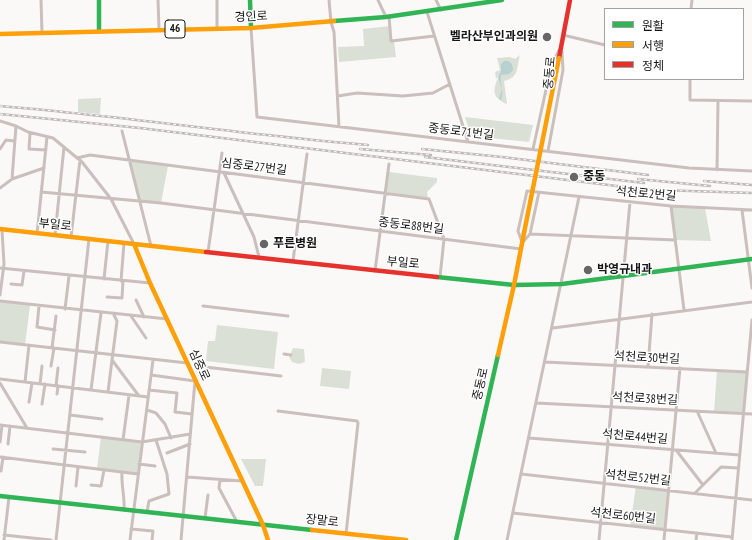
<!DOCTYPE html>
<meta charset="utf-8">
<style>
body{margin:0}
#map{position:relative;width:752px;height:540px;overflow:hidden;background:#fbf9f7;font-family:"PT Sans Narrow","Noto Sans KR",sans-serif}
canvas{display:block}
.legend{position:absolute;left:604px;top:8px;width:140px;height:72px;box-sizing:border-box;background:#fff;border:1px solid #a2a2a2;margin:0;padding:5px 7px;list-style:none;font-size:12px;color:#171616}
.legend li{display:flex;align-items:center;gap:8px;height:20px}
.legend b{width:20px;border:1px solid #a2a2a2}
</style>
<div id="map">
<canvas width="752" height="540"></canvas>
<ul class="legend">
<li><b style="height:5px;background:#30b455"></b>원활</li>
<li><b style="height:5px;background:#ff9f0a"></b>서행</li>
<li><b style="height:5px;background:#e5322d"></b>정체</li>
</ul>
</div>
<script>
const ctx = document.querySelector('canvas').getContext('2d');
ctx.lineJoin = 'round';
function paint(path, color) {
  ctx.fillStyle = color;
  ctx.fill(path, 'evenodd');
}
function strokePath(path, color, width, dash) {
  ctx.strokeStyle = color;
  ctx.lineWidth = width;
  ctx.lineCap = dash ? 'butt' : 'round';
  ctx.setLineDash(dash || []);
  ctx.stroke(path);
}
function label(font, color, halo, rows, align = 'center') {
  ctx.font = font + ' "PT Sans Narrow","Noto Sans KR",sans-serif';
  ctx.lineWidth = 3;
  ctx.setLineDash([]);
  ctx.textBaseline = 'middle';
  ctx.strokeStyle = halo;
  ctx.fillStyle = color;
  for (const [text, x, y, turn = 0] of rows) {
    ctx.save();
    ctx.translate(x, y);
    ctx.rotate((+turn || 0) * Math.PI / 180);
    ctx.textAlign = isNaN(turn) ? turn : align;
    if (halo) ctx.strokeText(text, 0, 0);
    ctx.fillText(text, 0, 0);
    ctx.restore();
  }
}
paint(new Path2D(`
 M390,26L391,41H394L396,57L339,62L338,47L364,46L363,29Z
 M520,55C516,68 520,77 504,81L507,104C490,97 493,88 500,74L496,79L495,72L500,70L497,58L510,57L515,59Z
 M101,98L100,114L78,112V99Z
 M465,117L533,125L529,142L471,136Z
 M129,160L168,166L161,203L139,201Z
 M389,172L437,178V182L427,192L428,198L386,192Z
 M671,206L705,208L711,241L675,240Z
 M0,301L30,305L25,345L0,342Z
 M217,325L278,332L274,369L206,361L208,341H215Z
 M293,348L304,349L305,362L299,364L292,362L289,357Z
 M322,368L351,371L349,389L320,386Z
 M717,370L747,372L743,413L714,412Z
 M101,437L142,442L138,474L97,469Z
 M241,459H266L263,486H255Z
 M636,486L668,490L665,530L630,526Z`), '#dae0d5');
paint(new Path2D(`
 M504,61H508L512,64L513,70L509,74L501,75C499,84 505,89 501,100L499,99L502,89L498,77L501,72V64Z`), '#b6d1d0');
strokePath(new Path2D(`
 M41,0L42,33
 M158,0L159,29
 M217,0V28
 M329,0L331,22L334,32L339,127
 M378,0L386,17
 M436,0L441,10
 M691,9L692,0
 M427,12L468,142
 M389,16L391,41L434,36
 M251,28L257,117L689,168L752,171
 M563,35L605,45
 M690,79V100L752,101
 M338,96L357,93L403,96L433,93L450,84
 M0,121L16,126L28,132L53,138L82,162L111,199L134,244
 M122,131L151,246
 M30,133L29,149L46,150
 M0,149L6,140L14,141
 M533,149L551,67L559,50
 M548,151L563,70L562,52
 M77,158L90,155L429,199L444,239L440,277
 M717,170L718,101
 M224,173L254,237L259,257
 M12,179L16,126
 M0,188L12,179L44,168
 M41,192L161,203L521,249
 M671,206L684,310
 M742,210L752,288
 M37,234L47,137
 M530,234L675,240
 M55,235L64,147
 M71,237L80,160
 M522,242L518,231L527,191L671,206L752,210
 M522,243L530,234L539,192
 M208,252L222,153
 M293,261L307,154
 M0,268L150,283
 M375,271L389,164
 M104,279L108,241
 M121,281L124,243
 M11,284L22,285L24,271
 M0,295L4,264L2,230
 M107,297L122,298L123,281
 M136,300L144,317
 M0,301L167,319
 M39,306L37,327L55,330
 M203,306L288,316
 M65,309L69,276
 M114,315L117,321L112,360L139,396
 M131,316L146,338
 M553,328L752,302
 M0,342L187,363
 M52,348L56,316
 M284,354L291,355
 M545,362L747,372
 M51,366L54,348
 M197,366L281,376
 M648,367L652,314
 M151,375L195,381L181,540
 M0,379L148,397
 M25,382L29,345
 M0,383L27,428
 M40,384L42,366
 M56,386L58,368
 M91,390L101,313
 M149,390L177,393L175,412L192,414
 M108,392L112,360
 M57,394L58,386
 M29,402L32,383
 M536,403L752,414
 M42,404L45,384
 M147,410L156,413L165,424L171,438
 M278,411L357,421L358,423L346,534
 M697,411L716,453
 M70,415L102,419
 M0,425L142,442L190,434
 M529,438L739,455
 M123,440L129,395
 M0,442L2,425
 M8,444L10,426
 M53,449L85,452
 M676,450L703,485
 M167,453L190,444
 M0,457L138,474
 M139,464L155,466
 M1,471L3,457
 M122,472C121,485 125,497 124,510
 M521,474L752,500
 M187,477L242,481
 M220,480L219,488L237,522
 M91,485L101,486L104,470
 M76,486L78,467
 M695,493L721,467L738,468
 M147,512L149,501L169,494L167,474L156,440
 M513,513L732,537
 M205,518L208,495
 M131,529L153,531L152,540
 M4,535L51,540
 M4,540L9,497
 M56,540L89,239
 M130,540L153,360
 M507,540L579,197
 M599,540L630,202
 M664,540L680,368
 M696,540L697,533
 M732,540L752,320`), '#cabfbc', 3);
strokePath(new Path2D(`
 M99,0V31
 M250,0L251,28
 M334,21L386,17L502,0
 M437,277L514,285L562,284L752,259
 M0,496L312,530
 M456,540L498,355`), '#30b455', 4.5);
strokePath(new Path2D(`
 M0,34L251,28L334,21
 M0,229L206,252
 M134,244L150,283L263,525L268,540
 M498,355L514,285L524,233
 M312,530L406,540`), '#ff9f0a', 4.5);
strokePath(new Path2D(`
 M559,58L570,0
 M206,252L437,277`), '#e5322d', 4.5);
const rail = new Path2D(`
 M0,106C123,116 245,135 368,145
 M0,114L140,128L625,187L659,190L752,193
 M360,149L431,155
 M422,149L502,157L648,175
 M425,157L644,183
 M638,179L710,186
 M704,181L752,185`);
strokePath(rail, '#beb8b6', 2.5);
strokePath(rail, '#fff', 1, [3]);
strokePath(new Path2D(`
 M524,233L559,58`), '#ff9f0a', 4.5);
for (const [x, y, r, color] of [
 [547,37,5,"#676565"],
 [574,177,5,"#676565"],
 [264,244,5,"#676565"],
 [588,270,5,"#676565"]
]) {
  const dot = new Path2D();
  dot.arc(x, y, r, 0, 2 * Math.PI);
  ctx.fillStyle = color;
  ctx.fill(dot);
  strokePath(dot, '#fff', 1.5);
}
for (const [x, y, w] of [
 [175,29,20]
]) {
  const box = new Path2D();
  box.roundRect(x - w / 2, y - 9, w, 18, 3);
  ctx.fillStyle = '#fff';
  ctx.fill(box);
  strokePath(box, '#171616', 1);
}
label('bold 11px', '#171616', null, [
 ["46",175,29]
]);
label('12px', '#171616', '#fff', [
 ["경인로",251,17,-3],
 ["중동로",550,73,-85],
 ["중동로71번길",461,132,7],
 ["심중로27번길",254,167,7],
 ["석천로2번길",646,194,5],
 ["부일로",55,225,6],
 ["중동로88번길",411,226,7],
 ["부일로",403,263,5],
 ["석천로30번길",647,358,3],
 ["심중로",199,365,65],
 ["중동로",481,384,-77],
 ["석천로38번길",645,399,3],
 ["석천로44번길",635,437,5],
 ["석천로52번길",638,478,6],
 ["석천로60번길",623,516,6],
 ["장말로",322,521,6]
]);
label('bold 12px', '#171616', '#fff', [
 ["벨라산부인과의원",538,37,"right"],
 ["중동",583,177],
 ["푸른병원",273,244],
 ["박영규내과",597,270]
], 'left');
</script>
